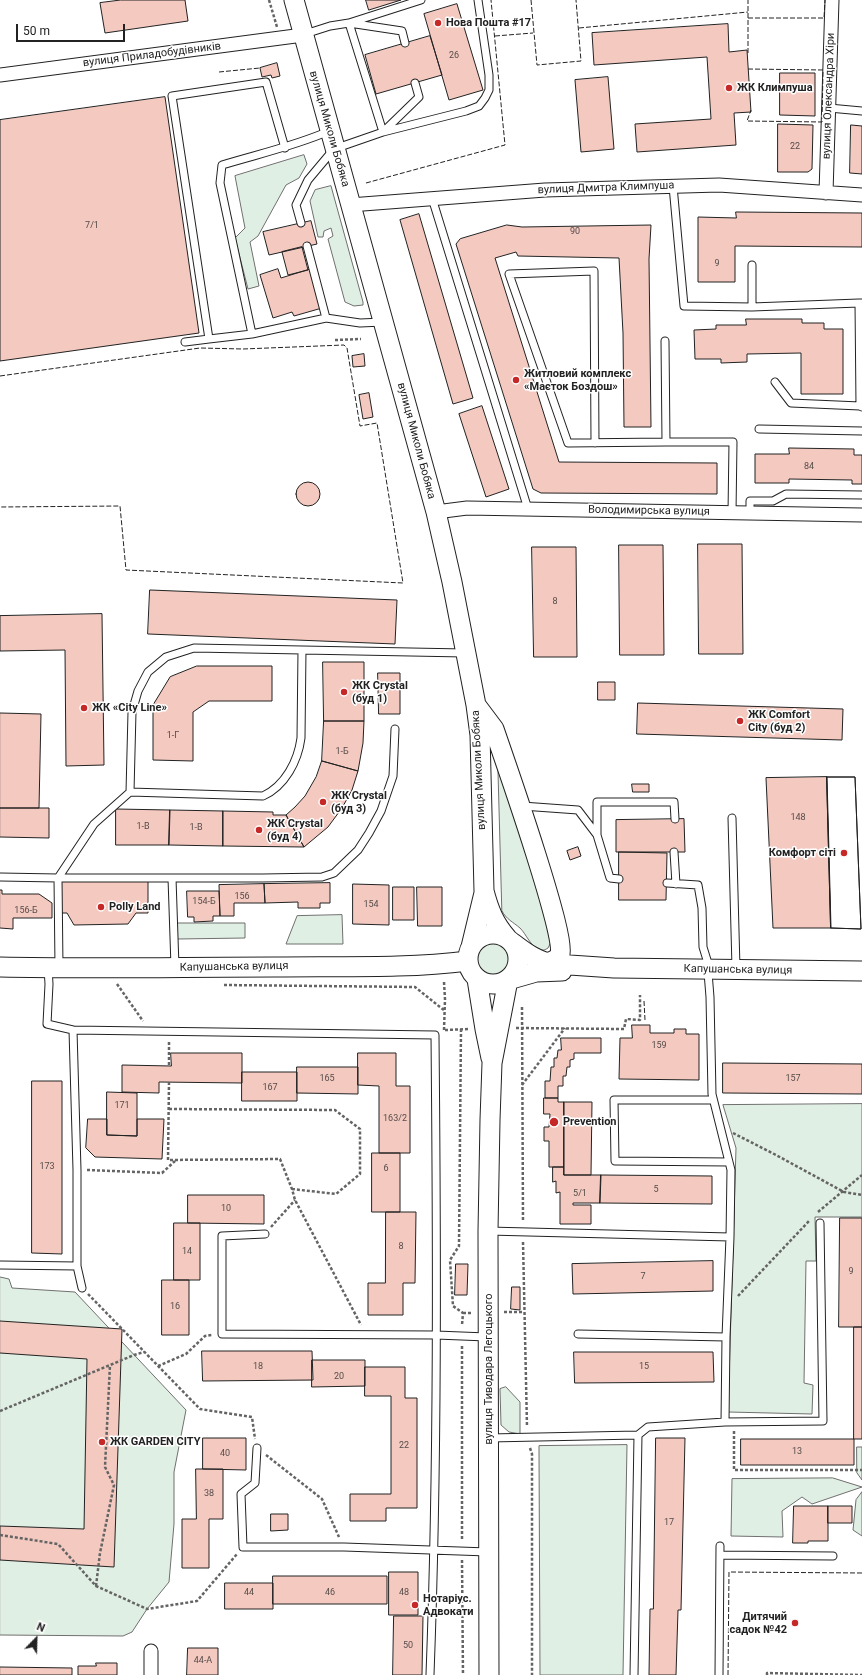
<!DOCTYPE html>
<meta charset="utf-8">
<style>
body{margin:0}
#map{position:relative;width:862px;height:1675px;overflow:hidden;background:#fff;font-family:Roboto,sans-serif}
canvas{display:block}
.north{position:absolute;left:16px;top:1619px;width:40px;height:40px;-webkit-text-stroke:3px #fff;paint-order:stroke;rotate:23deg;font-size:11px;font-weight:700;line-height:16px;text-align:center;color:#222}
.north::after{content:'';display:block;margin:auto;width:14px;height:18px;background:#222;clip-path:polygon(50% 0,100% 100%,50% 72%,0 100%)}
.scale{position:absolute;left:16px;top:24px;width:109px;height:18px;box-sizing:border-box;border:2px solid #222;border-top:0;padding-left:5px;font-size:12px;line-height:14px;white-space:nowrap;color:#222;-webkit-text-stroke:3px #fff;paint-order:stroke}
</style>
<div id="map">
<canvas width="862" height="1675"></canvas>
<div class="north">N</div>
<div class="scale">50 m</div>
</div>
<script>
const ctx = document.querySelector('canvas').getContext('2d');
ctx.lineJoin = 'round';
function paint(path, color) {
  ctx.fillStyle = color;
  ctx.fill(path, 'evenodd');
}
function strokePath(path, color, width, dash) {
  ctx.strokeStyle = color;
  ctx.lineWidth = width;
  ctx.lineCap = dash ? 'butt' : 'round';
  ctx.setLineDash(dash || []);
  ctx.stroke(path);
}
function label(font, color, halo, rows, align = 'center') {
  ctx.font = font + ' Roboto,sans-serif';
  ctx.lineWidth = 3;
  ctx.setLineDash([]);
  ctx.textBaseline = 'middle';
  ctx.strokeStyle = halo;
  ctx.fillStyle = color;
  for (const [text, x, y, turn = 0] of rows) {
    ctx.save();
    ctx.translate(x, y);
    ctx.rotate((+turn || 0) * Math.PI / 180);
    ctx.textAlign = isNaN(turn) ? turn : align;
    if (halo) ctx.strokeText(text, 0, 0);
    ctx.fillText(text, 0, 0);
    ctx.restore();
  }
}
const green = new Path2D(`
 M304,155L307,164L299,178L286,185L258,236L250,242L259,286L248,289L235,238L245,228L235,176Z
 M331,186L363,302V305L354,306L345,302L328,239L333,236L331,228L324,231L323,237H318L310,201L315,190Z
 M498,768L536,883L552,940L548,948C545,950 543,951 539,949C530,946 527,935 520,928C513,922 506,919 502,911Z
 M342,915L343,944H286L297,916Z
 M177,923H245V938L178,939Z
 M473 959a20 20 0 1 1 40 0a20 20 0 1 1-40 0Z
 M862,1104V1217H815L816,1261H806L804,1383L813,1385L812,1414L728,1412L736,1148L723,1105Z
 M0,1277L9,1279L12,1288L75,1292L186,1410L174,1472V1524L169,1582L147,1609L132,1632L123,1636L0,1635Z
 M506,1387L520,1402V1434L509,1432L501,1425L500,1389Z
 M627,1445L623,1675H540L539,1446Z
 M857,1447H862V1480L857,1473Z
 M833,1478L862,1487L812,1504L802,1497L782,1511L783,1537L731,1536L732,1479Z
 M862,1492V1536L853,1530L856,1500Z`);
paint(green, '#e0efe3');
strokePath(green, '#6f6f6f', 1);
const building = new Path2D(`
 M121,0H185L188,21L105,33L100,3Z
 M366,0H401L369,10Z
 M457,4L483,90L449,100L424,14Z
 M728,24L729,52L747,50L751,112L734,113L736,145L637,152L635,124L711,119L707,57L594,65L592,33Z
 M430,36L442,75L376,94L365,55Z
 M277,63L280,76L272,78L271,75L262,77L260,68Z
 M780,73H815V116L780,115Z
 M608,77L614,149L581,152L575,80Z
 M165,97L199,333L0,361V120Z
 M778,124L813,125L812,169L808,172H778Z
 M851,125L862,126V174L850,173Z
 M736,212L862,213V247L735,246V282H698V217L736,218Z
 M419,214L473,398L453,404L400,220Z
 M311,221L317,244L269,255L263,232Z
 M507,225L522,227L651,225L649,259L651,427H624L623,333L619,258L518,256L516,252L495,258L559,462L717,463V494L541,493L533,489L456,244L460,239Z
 M302,247L308,270L288,275L282,252Z
 M278,269L281,278L310,269L322,308L294,316L292,312L273,318L260,275Z
 M746,319H802V323H824V329H843V394H801V353L747,354V362L721,363V359H695L694,330L716,329V325H746Z
 M364,354L365,366L353,367L352,356Z
 M369,393L373,417L363,419L359,395Z
 M482,406L509,489L486,497L459,414Z
 M789,448L854,449V455H862V484H852V480L789,479V483H755V454H789Z
 M296 494a12 12 0 1 1 24 0a12 12 0 1 1-24 0Z
 M698,544H742L743,654H699Z
 M619,545H663L664,655H620Z
 M532,547H576L577,657H534Z
 M150,590L397,600L395,644L148,634Z
 M102,614L104,765L66,766L65,650L0,651V616Z
 M323,662H364V721H324Z
 M197,666H272V701H209L193,712V761L153,760V705L170,677Z
 M378,673H400V714H379Z
 M598,682H615V700H598Z
 M638,703L843,709L842,740L637,734Z
 M0,713L41,714L39,808H0Z
 M324,721H364L363,743L358,771L322,761Z
 M322,761L358,771L352,790L342,808L328,827L304,847L286,815L295,807L305,796L316,777Z
 M827,777H855L861,929L831,928Z
 M827,777H855L861,929L831,928Z
 M827,777L831,928H773L766,778Z
 M632,784H649V792H633Z
 M0,808H49V838L0,837Z
 M116,809L170,810L169,845H116Z
 M170,810L223,811V846L169,845Z
 M223,811L273,812V815H286L304,847L223,846Z
 M684,819L685,852H616V820Z
 M578,847L581,856L570,860L567,851Z
 M619,852L667,853L666,900H619Z
 M61,880L148,881V913H136L128,924L74,925L67,913H61Z
 M330,883V903H320V908H298V902L265,903L264,884Z
 M264,884L265,903H234V916H220L219,885Z
 M353,884L389,885V925L353,924Z
 M393,887H414V920H393Z
 M417,887H442V926H418Z
 M0,890H2V894H39L52,903V918H13V929L0,928Z
 M187,891H219L220,916H213V921L194,922V917H188Z
 M632,1025H650V1033H674V1029H686V1034H699V1080L619,1079L620,1038H632Z
 M561,1038H601V1053H574V1059L570,1060V1067H567L566,1076H563V1086H558V1098H545V1081H550L551,1067H554V1058H557L558,1050H561Z
 M171,1053H242V1083L159,1082V1093L122,1092V1065L171,1066Z
 M358,1053H396V1086H410V1153H379V1086L358,1085Z
 M723,1063L862,1064V1094L723,1093Z
 M297,1067H358V1094L297,1093Z
 M242,1072H297V1101H242Z
 M32,1081H62V1254L32,1253Z
 M107,1092L137,1093V1136L107,1135Z
 M544,1098H558V1102H564V1167H549V1141H544V1127H549L550,1114H544Z
 M564,1102H592L591,1175H564Z
 M88,1119H107V1135L137,1136V1119H164L162,1159L95,1157L86,1148Z
 M372,1153H400V1212H372Z
 M553,1167H564V1175H601L600,1203H573V1205H591V1224H560V1192L556,1193V1181L553,1182Z
 M601,1175L712,1176V1204L600,1203Z
 M188,1195H264V1224L188,1223Z
 M386,1212H416L415,1283H403V1315H368V1283H385Z
 M840,1218H862V1327H839Z
 M174,1223H200V1280H174Z
 M713,1261V1291L573,1294L572,1264Z
 M456,1264H468L467,1295H455Z
 M162,1280H189V1335H162Z
 M512,1287H520V1310L511,1309Z
 M0,1321L122,1329L114,1567L0,1560V1526L84,1529L87,1359L0,1353Z
 M854,1327H862V1439H854Z
 M202,1351H312L313,1380L203,1381Z
 M574,1352H713L714,1382L575,1383Z
 M312,1360H365V1386L312,1387Z
 M365,1367H405V1398H417V1508H386V1521H350V1494H391V1396H365Z
 M203,1438H246V1470L203,1469Z
 M656,1438H685L681,1610H678L676,1675H649L650,1609H653Z
 M741,1439H854V1465H741Z
 M196,1469H223V1519H209V1568H182V1519H196Z
 M794,1506H828V1541H808V1543H793Z
 M828,1506H852V1523H828Z
 M271,1514H288V1530L271,1531Z
 M389,1572H418V1615H389Z
 M273,1576H387V1604H273Z
 M225,1583H273V1609H225Z
 M394,1616H423L422,1675H393Z
 M188,1648H218V1675H187Z
 M96,1663H117V1675H78V1666H96Z
 M0,1667L72,1668V1675H0Z`);
paint(building, '#f3c9c0');
strokePath(building, '#222', 1);
const lane = new Path2D(`
 M421,0L349,23L383,132L466,111L479,106L485,98L489,90V75L478,0
 M305,34L330,26L349,23L402,31L405,43
 M829,108L862,111
 M285,148L266,82L172,96L209,339L252,334L326,318L360,323L383,322
 M673,186L684,306L752,307L859,303
 M432,198L528,509
 M301,223L296,205L308,180L334,149L383,132L419,97L415,83
 M307,246L326,318
 M862,303H859L860,406L862,407
 M752,307V265
 M252,334L220,183L222,165C258,154 295,146 329,131
 M665,341L666,442H733L732,513
 M185,342L209,339
 M775,382L791,403L860,406
 M759,429L862,431
 M595,443L594,271L509,274L568,443L666,442
 M750,513V501H773L786,494L862,495
 M302,650L301,738C298,761 285,786 263,796L130,792L132,712L138,691L148,672L166,657L194,648L465,653
 M522,806L578,810L597,835L610,878L619,879
 M732,818L736,968
 M597,835V802H674L675,819
 M674,852L676,884
 M0,877L58,878H263L322,877L334,873L358,850L369,833L381,811L393,776L395,729
 M172,878L175,967
 M667,883L698,885L702,908L703,947L707,960L710,997L712,1094L731,1170L730,1237L726,1337L725,1422
 M59,967L58,878L94,824L130,792
 M48,968L49,984L47,1024L73,1030L77,1170V1266L82,1288
 M73,1030L435,1035C437,1248 438,1462 430,1675
 M713,1100H614L615,1161L729,1162
 M488,1231L730,1237
 M265,1234L222,1236V1334L436,1335L487,1337
 M0,1265L77,1266
 M578,1334L726,1337
 M489,1438L638,1435L648,1427L725,1422L823,1421L820,1223
 M257,1448L255,1483L241,1494L243,1547H344L488,1552
 M720,1555L833,1556
 M634,1675L638,1435
 M719,1675L720,1546`);
const street = new Path2D(`
 M0,75L303,35
 M826,193L832,0
 M350,205L545,190L719,185L862,195
 M436,512L467,508L862,515
 M151,1675V1651`);
const secondary = new Path2D(`
 M294,0L436,512L452,582L476,705L480,735L484,891C489,910 494,923 507,938
 M476,705L494,729C504,758 567,938 560,954C558,959 553,961 548,963
 M468 959a25 25 0 1 1 50 0a25 25 0 1 1-50 0Z
 M513,943C526,953 538,962 555,964L614,968L862,971
 M471,947L484,893
 M0,967C92,969 183,967 275,967C339,966 404,969 468,961
 M477,979L485,1029L491,1058
 M508,980L536,972L562,971
 M489,1675L488,1231L490,1120L492,1063L508,980`);
strokePath(lane, '#222', 9);
strokePath(street, '#222', 15);
strokePath(secondary, '#222', 21);
strokePath(new Path2D(`
 M269,0L277,27
 M335,340L361,339
 M444,982L445,999L444,1030
 M117,984L143,1021
 M224,985L415,987L445,1011
 M522,1007L523,1221
 M516,1028L624,1029L626,1019L640,1020V995
 M461,1029L459,1246L450,1260L453,1306L463,1313L462,1325
 M445,1030L470,1029
 M169,1042V1066
 M169,1082L168,1160L280,1159L292,1189L295,1200L361,1325
 M522,1085L565,1028
 M169,1109L335,1110L360,1129V1174L336,1194L292,1189
 M733,1133L776,1155L844,1192L862,1195
 M87,1170L162,1173L175,1161
 M818,1212L862,1175
 M271,1227L295,1200
 M523,1242L527,1427
 M88,1294L200,1409L252,1417L255,1439
 M738,1296L810,1220
 M504,1312H524
 M463,1313H472
 M462,1346V1541
 M158,1366L186,1354L205,1336L212,1335
 M0,1411L134,1355L144,1352
 M734,1431V1470H862
 M530,1448L532,1454V1675
 M266,1455L322,1499L339,1537
 M0,1535L58,1544L96,1586L147,1609L197,1601L237,1554
 M462,1560L463,1675
 M96,1586L100,1553L114,1485L105,1467L110,1365
 M767,1675V1673L862,1675`), '#646464', 2.5, [3, 2]);
strokePath(lane, '#fff', 7);
strokePath(street, '#fff', 13);
strokePath(secondary, '#fff', 19);
strokePath(new Path2D(`
 M531,0L537,65L581,61L576,0
 M748,18H824L825,0
 M579,28L748,12
 M495,36L533,33
 M748,53V0
 M748,69L823,70L822,122L747,121L751,110
 M219,72L260,68
 M366,183L505,145L491,0
 M0,376L200,348L243,349L344,345L347,348L360,426L377,423L403,583L126,570L120,506L0,507
 M644,1001L645,1020
 M728,1675L729,1572L862,1573`), '#222', 1, [5, 2]);
for (const [x, y, r, color] of [
 [438,23,4,"#c62828"],
 [729,88,4,"#c62828"],
 [516,380,4,"#c62828"],
 [344,692,4,"#c62828"],
 [84,708,4,"#c62828"],
 [740,721,4,"#c62828"],
 [323,802,4,"#c62828"],
 [259,830,4,"#c62828"],
 [844,853,4,"#c62828"],
 [101,907,4,"#c62828"],
 [554,1122,5,"#c62828"],
 [102,1442,4,"#c62828"],
 [415,1605,4,"#c62828"],
 [795,1623,4,"#c62828"]
]) {
  const dot = new Path2D();
  dot.arc(x, y, r, 0, 2 * Math.PI);
  ctx.fillStyle = color;
  ctx.fill(dot);
  strokePath(dot, '#fff', 1.5);
}
label('9px', '#564c4a', null, [
 ["26",454,56],
 ["22",795,147],
 ["7/1",92,226],
 ["90",575,232],
 ["9",717,264],
 ["84",809,467],
 ["8",555,602],
 ["1-Г",173,736],
 ["1-Б",342,752],
 ["148",798,818],
 ["1-В",143,827],
 ["1-В",196,828],
 ["156",242,897],
 ["154-Б",204,902],
 ["154",371,905],
 ["156-Б",26,911],
 ["159",659,1046],
 ["165",327,1079],
 ["157",793,1079],
 ["167",270,1088],
 ["171",122,1106],
 ["163/2",395,1119],
 ["173",47,1167],
 ["6",386,1169],
 ["5",656,1190],
 ["5/1",580,1194],
 ["10",226,1209],
 ["8",401,1247],
 ["14",187,1252],
 ["9",851,1272],
 ["7",643,1277],
 ["16",175,1307],
 ["18",258,1367],
 ["15",644,1367],
 ["20",339,1377],
 ["22",404,1446],
 ["13",797,1452],
 ["40",225,1454],
 ["38",209,1494],
 ["17",669,1523],
 ["44",249,1593],
 ["46",330,1593],
 ["48",404,1593],
 ["50",408,1646],
 ["44-А",203,1661]
]);
label('bold 11px', '#222', '#fff', [
 ["Нова Пошта #17",446,23],
 ["ЖК Климпуша",737,88],
 ["Житловий комплекс",524,374],
 ["«Маєток Боздош»",524,387],
 ["ЖК Crystal",352,686],
 ["(буд 1)",352,699],
 ["ЖК «City Line»",92,708],
 ["ЖК Comfort",748,715],
 ["City (буд 2)",748,728],
 ["ЖК Crystal",331,796],
 ["(буд 3)",331,809],
 ["ЖК Crystal",267,824],
 ["(буд 4)",267,837],
 ["Комфорт сіті",836,853,"right"],
 ["Polly Land",109,907],
 ["Prevention",563,1122],
 ["ЖК GARDEN CITY",110,1442],
 ["Нотаріус.",423,1599],
 ["Адвокати",423,1612],
 ["Дитячий",787,1617,"right"],
 ["садок №42",787,1630,"right"]
], 'left');
label('11px', '#222', '#fff', [
 ["вулиця Приладобудівників",152,55,-7],
 ["вулиця Олександра Хіри",829,96,-88],
 ["вулиця Миколи Бобяка",329,129,74],
 ["вулиця Дмитра Климпуша",606,188,-2],
 ["вулиця Миколи Бобяка",416,441,75],
 ["Володимирська вулиця",649,511,1],
 ["вулиця Миколи Бобяка",479,770,-93],
 ["Капушанська вулиця",234,967,-1],
 ["Капушанська вулиця",738,970,1],
 ["вулиця Тиводара Легоцького",489,1369,-90]
]);
</script>
